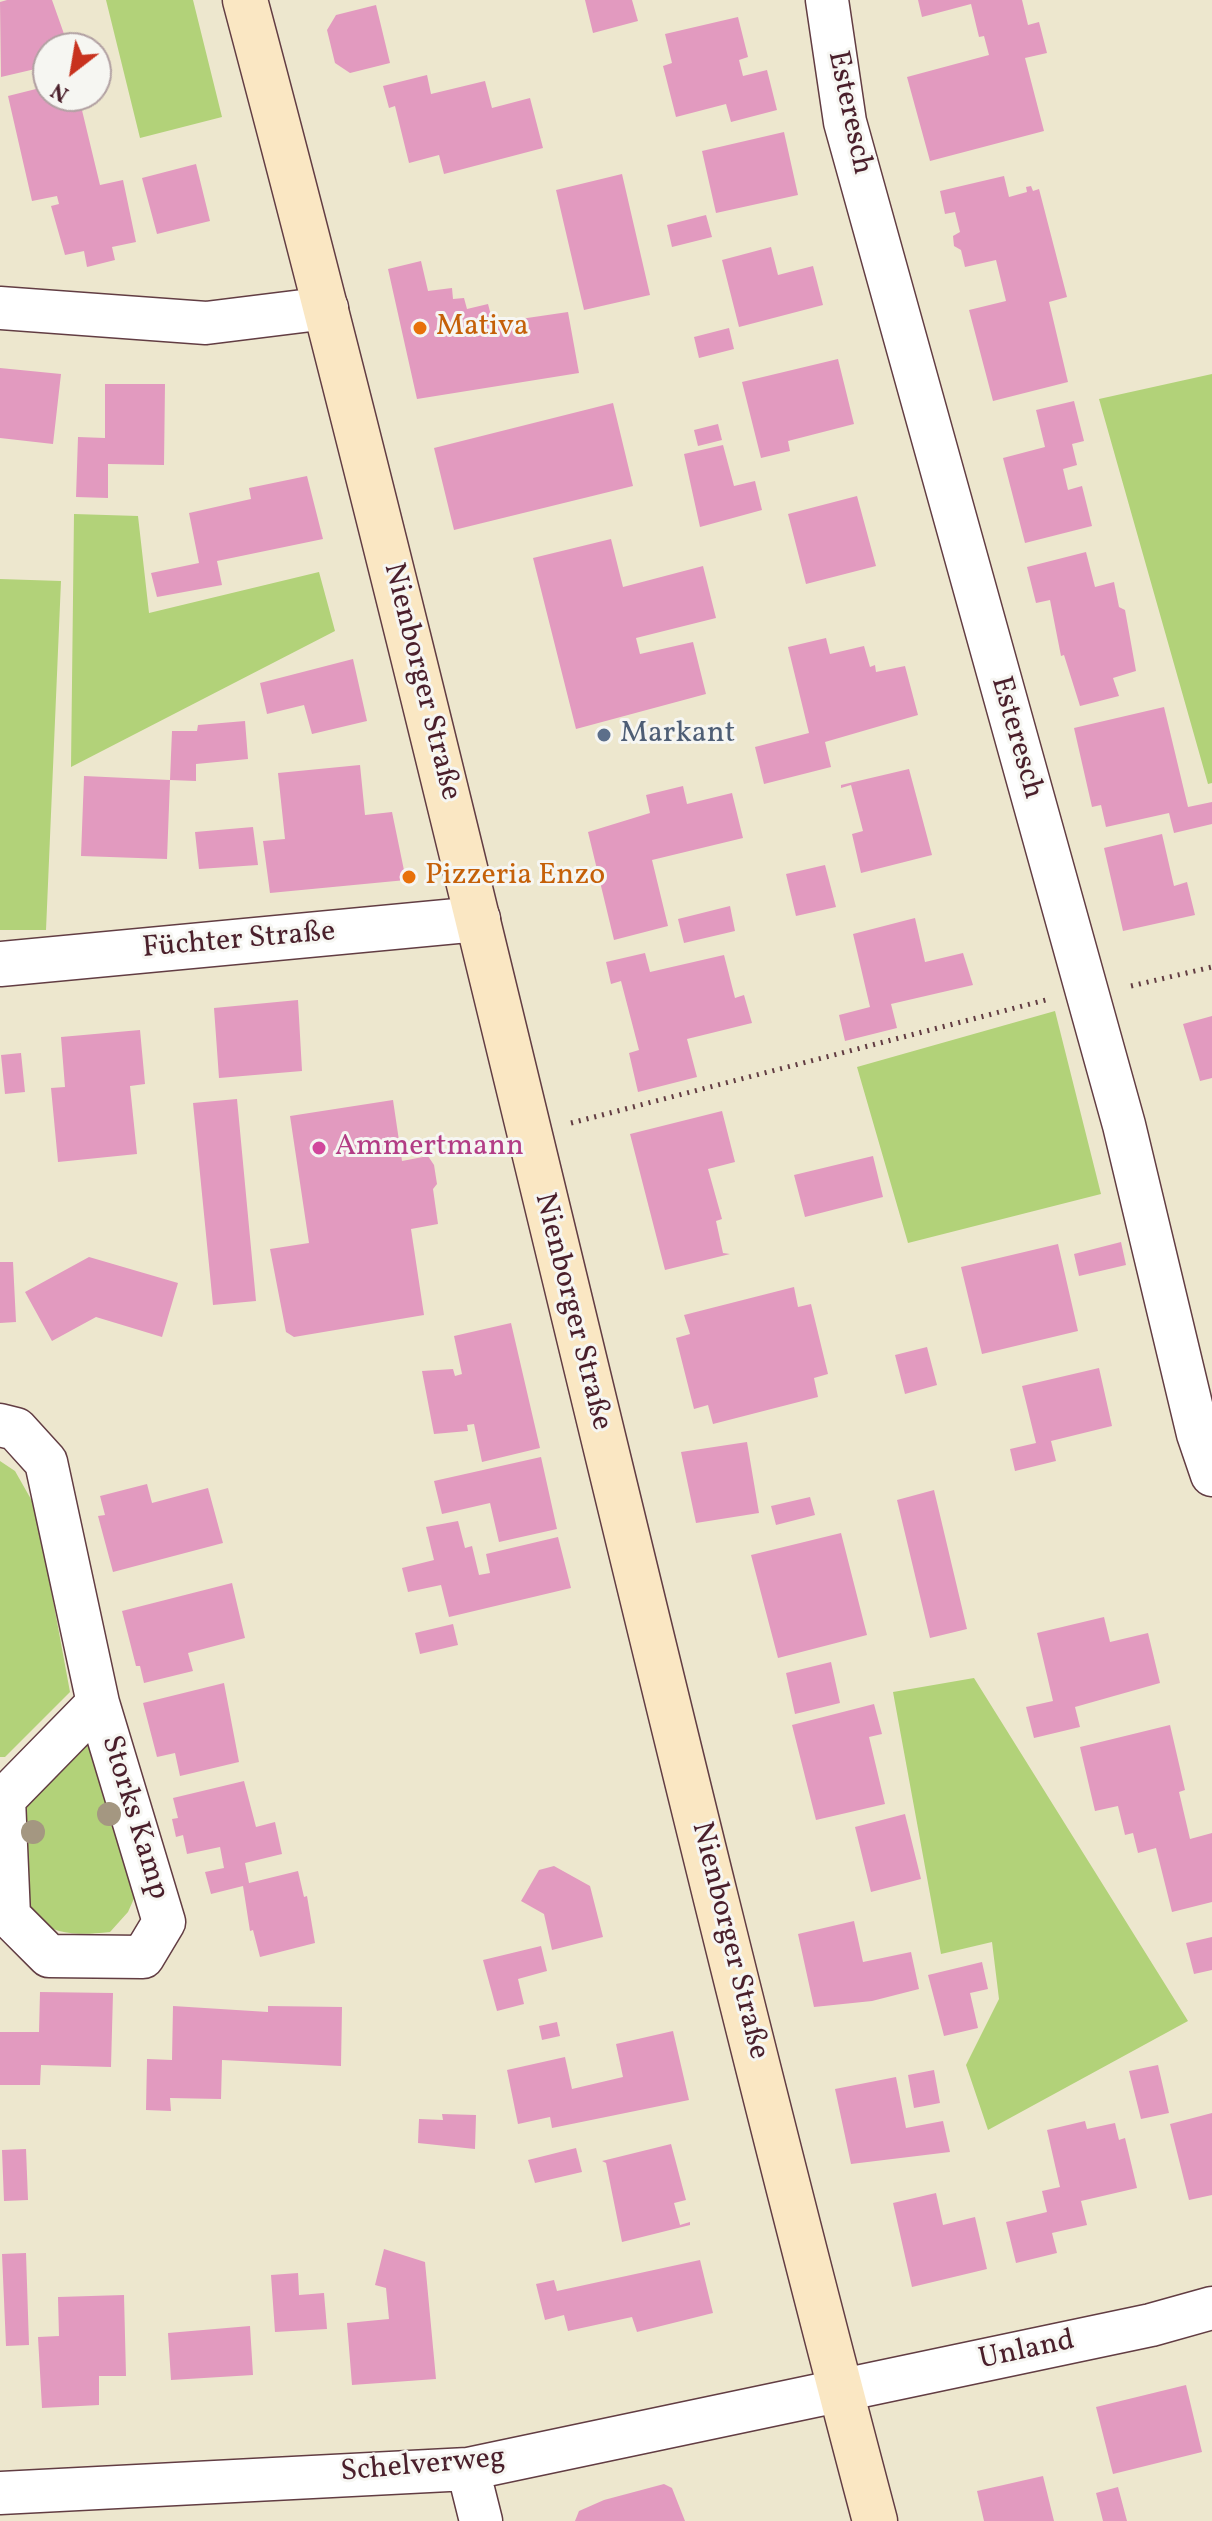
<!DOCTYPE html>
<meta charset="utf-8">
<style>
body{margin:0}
#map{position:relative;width:1212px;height:2521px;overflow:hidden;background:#ede7ce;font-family:Vollkorn,serif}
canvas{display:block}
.north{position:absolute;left:32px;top:32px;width:80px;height:80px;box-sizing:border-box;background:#f6f6f2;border:2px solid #b1a0a2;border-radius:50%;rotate:211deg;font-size:22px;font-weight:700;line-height:32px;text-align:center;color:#4a1f2b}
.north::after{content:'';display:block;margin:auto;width:28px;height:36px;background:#c8321e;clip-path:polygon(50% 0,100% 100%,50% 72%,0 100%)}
</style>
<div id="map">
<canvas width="1212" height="2521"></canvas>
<div class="north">N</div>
</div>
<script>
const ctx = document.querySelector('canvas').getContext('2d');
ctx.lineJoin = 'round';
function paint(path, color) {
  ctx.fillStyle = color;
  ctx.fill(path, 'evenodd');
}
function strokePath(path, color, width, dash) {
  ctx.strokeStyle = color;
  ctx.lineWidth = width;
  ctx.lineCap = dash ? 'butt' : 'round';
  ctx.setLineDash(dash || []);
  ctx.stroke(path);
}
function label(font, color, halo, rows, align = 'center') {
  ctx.font = font + ' Vollkorn,serif';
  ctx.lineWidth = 6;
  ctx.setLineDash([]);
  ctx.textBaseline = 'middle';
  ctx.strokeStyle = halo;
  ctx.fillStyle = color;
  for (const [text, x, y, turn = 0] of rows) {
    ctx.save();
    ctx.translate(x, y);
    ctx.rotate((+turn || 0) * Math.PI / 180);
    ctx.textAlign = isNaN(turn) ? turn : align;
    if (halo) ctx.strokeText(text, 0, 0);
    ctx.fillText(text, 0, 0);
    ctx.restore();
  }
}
paint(new Path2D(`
 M106,0H193L222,117L140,138Z
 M1212,374V783L1208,784L1099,399Z
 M74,514L138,516L149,613L319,572L335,631L71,767Z
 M0,579L61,581L46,930H0Z
 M1055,1011L1101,1194L908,1243L857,1067Z
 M0,1461L15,1471L36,1508L70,1692L5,1757H0Z
 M974,1678L1188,2021L988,2130L966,2065L999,1999L992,1942L941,1954L893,1692Z
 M75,1741H96L136,1894L128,1912L110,1932C74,1936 56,1935 25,1914L14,1846L29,1789Z`), '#b2d279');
paint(new Path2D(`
 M7,0H52L69,48H48V66L1,77L0,2Z
 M585,0H632L638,21L593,33Z
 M918,0H1022L1028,25L1039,22L1047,53L1025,58L1044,131L930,161L907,77L989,55L984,36L979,37L971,4L922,17Z
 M376,5L390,63L350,73L335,63L327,30L336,15Z
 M738,17L748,57L739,60L743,76L767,70L777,110L731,122L726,104L676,117L663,66L672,63L665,34Z
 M427,75L431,94L485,81L492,108L530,98L543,148L444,174L439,155L409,163L395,106L389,108L383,86Z
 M97,76L102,97L80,102L100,185L123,180L136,242L112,247L115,260L87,267L84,251L65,255L51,206L59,204L57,196L32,201L8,96L48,86V96H96Z
 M784,132L798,195L716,213L702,151Z
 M196,164L210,221L157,234L142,178Z
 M622,174L650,295L584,310L556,190Z
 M1004,176L1009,197L1027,192L1026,187L1031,186L1033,191L1039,189L1067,297L1049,302L1068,382L993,401L969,310L1006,301L996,260L965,267L961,250L954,246L953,236L960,232L955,212L945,214L940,191Z
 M706,215L712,237L672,247L667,225Z
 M771,247L778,275L813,266L823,305L739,327L722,260Z
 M421,261L428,291L452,288L453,299L464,298L467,309L488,304L493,323L568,312L579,373L417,399L388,269Z
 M729,328L734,349L699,358L694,337Z
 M838,359L854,424L788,441L790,451L761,458L742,382Z
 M0,368L61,374L53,444L0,438Z
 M105,384H165L164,465L108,464V498L76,497L78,437L105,438Z
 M1074,401L1084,441L1072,444L1077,465L1063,469L1068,490L1082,486L1092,526L1025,543L1003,458L1045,447L1036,410Z
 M613,403L633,486L454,530L434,448Z
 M718,424L722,440L698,446L694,430Z
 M723,445L734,486L755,481L762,510L700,527L684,454Z
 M307,476L323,539L217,561L222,585L157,597L151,573L199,563L189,513L251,499L249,488Z
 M857,496L876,566L806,584L788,514Z
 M611,539L623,587L703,566L716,618L636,638L640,654L693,642L706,694L576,729L533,558Z
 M1086,552L1095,587L1114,582L1119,607L1125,610L1136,671L1113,678L1119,696L1080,706L1064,655L1061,656L1050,600L1036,603L1027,567Z
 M826,638L830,654L864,646L870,667L875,665L876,672L905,666L918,715L825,742L831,767L764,784L755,747L809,733L788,647Z
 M353,659L367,721L312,734L304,705L267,714L260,683Z
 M1164,707L1188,807L1212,802V824L1174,833L1169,813L1106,827L1101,805L1092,807L1074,728Z
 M245,721L248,759L196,764V781L170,780L172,731H197L198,725Z
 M360,765L365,815L392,812L406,880L270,893L263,841L285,839L278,773Z
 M909,769L932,855L861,873L852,834L863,831L851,785L841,788V785Z
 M84,776L170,780L167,859L81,856Z
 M683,786L687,804L732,793L743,838L652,860L668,926L614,940L588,832L650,813L646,795Z
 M253,827L258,865L199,869L195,832Z
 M1162,834L1174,886L1187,882L1195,915L1123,931L1104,848Z
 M825,865L836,907L796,916L786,874Z
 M730,906L735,931L684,943L678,919Z
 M915,918L925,962L963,953L973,985L891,1004L897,1028L845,1041L839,1015L870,1007L853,934Z
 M645,953L650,972L724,955L735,998L744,995L752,1023L687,1039L697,1077L638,1092L629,1053L639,1050L621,981L611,984L606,962Z
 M298,1000L302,1071L219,1078L214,1008Z
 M1212,1016V1078L1200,1081L1183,1024Z
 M140,1030L145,1084L130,1086L137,1154L58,1162L51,1088L65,1087L61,1037Z
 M21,1053L25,1092L5,1094L1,1055Z
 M237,1099L256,1301L213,1305L193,1103Z
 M393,1100L402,1161L428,1156L434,1165L437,1184L433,1189L438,1224L411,1229L424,1315L294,1337L286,1332L270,1249L309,1243L290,1116Z
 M722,1111L735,1162L708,1169L722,1219L716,1221L723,1253L730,1254L665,1270L630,1134Z
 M873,1156L883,1197L805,1217L794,1175Z
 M1121,1242L1126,1265L1079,1276L1074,1254Z
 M1058,1244L1078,1331L982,1354L961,1267Z
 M89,1257L178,1283L162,1337L96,1317L52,1341L25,1292Z
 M0,1262H13L16,1322L0,1323Z
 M794,1287L798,1307L811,1304L828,1374L814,1378L818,1397L713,1424L708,1405L694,1409L676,1338L690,1334L684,1315Z
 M511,1323L540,1448L482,1462L474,1424L467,1425L468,1431L434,1434L422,1371L453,1369L455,1376L462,1374L454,1336Z
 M927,1347L937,1385L905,1394L895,1355Z
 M1099,1368L1112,1426L1051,1441L1056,1461L1015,1471L1010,1449L1036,1443L1022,1386Z
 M747,1442L759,1513L696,1523L681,1452Z
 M541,1457L557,1529L499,1542L490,1503L442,1514L434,1481Z
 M147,1484L152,1503L208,1488L223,1543L113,1572L98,1516L105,1515L100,1496Z
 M934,1490L967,1629L930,1638L897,1500Z
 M810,1497L815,1515L776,1525L771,1506Z
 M458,1521L465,1548L472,1546L479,1575L490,1573L486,1554L558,1537L571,1588L449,1617L441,1585L408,1592L402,1568L434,1560L426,1527Z
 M841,1533L867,1635L778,1658L751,1555Z
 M232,1583L245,1638L188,1653L193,1671L144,1683L140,1666H136L122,1611Z
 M1104,1617L1110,1642L1148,1633L1160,1683L1075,1707L1080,1727L1034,1738L1026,1707L1053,1701L1037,1633Z
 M453,1624L458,1645L420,1654L415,1633Z
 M831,1662L840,1703L795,1714L786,1673Z
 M224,1683L239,1762L180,1776L175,1753L157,1757L143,1703Z
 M874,1704L882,1734L869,1737L885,1804L816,1820L792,1725Z
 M1170,1725L1185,1790L1179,1792L1190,1839L1212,1833V1902L1172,1912L1156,1848L1138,1853L1133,1833L1125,1835L1118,1806L1095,1811L1080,1747Z
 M244,1781L256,1827L275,1822L282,1854L245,1863L249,1883L298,1871L304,1897L307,1896L315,1943L260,1957L253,1930L250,1931L243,1886L211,1894L205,1872L224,1868L220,1847L187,1854L183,1835L176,1837L172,1819L178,1818L173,1798Z
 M905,1814L921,1879L871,1892L855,1827Z
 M554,1866L590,1886L603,1937L552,1950L544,1914L521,1901L539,1870Z
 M854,1921L863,1962L911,1952L919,1989L872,2001L814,2007L798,1934Z
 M1212,1937V1970L1194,1974L1186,1943Z
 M541,1946L547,1971L518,1979L524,2004L497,2011L483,1960Z
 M982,1962L988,1989L970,1993L978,2028L944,2036L928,1975Z
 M40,1992L113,1993L111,2067L41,2065L40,2085H0V2032H39Z
 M173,2006L268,2012V2006L342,2007L341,2066L222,2060L221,2099L170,2098L171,2111L146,2110L147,2059L172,2060Z
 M557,2022L560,2036L542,2040L539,2026Z
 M673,2031L689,2100L552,2128L550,2117L518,2124L507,2070L565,2057L572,2089L623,2077L616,2044Z
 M1158,2065L1169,2113L1141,2119L1129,2071Z
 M934,2070L940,2103L914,2108L908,2075Z
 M896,2077L906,2128L943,2121L950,2152L851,2164L835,2089Z
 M1212,2113V2195L1189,2200L1170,2124Z
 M442,2114L476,2115L475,2149L418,2143L419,2119L443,2120Z
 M1085,2121L1087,2129L1115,2123L1119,2140L1125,2138L1137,2188L1081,2201L1087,2225L1052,2233L1057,2253L1016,2263L1006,2222L1047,2212L1042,2191L1060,2187L1047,2130Z
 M671,2144L686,2200L674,2203L680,2225L690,2222V2225L622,2242L606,2163L602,2161Z
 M576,2148L582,2172L535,2183L528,2160Z
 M26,2149L28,2200L4,2201L2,2150Z
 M936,2193L943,2225L975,2217L987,2269L912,2287L893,2203Z
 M384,2249L425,2262L436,2379L352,2385L347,2323L389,2319L386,2288L375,2285Z
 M26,2253L29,2345L6,2346L2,2254Z
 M700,2260L713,2313L637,2332L632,2317L568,2331L564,2315L545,2320L536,2284L554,2280L557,2291Z
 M298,2273L299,2295L324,2293L327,2329L275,2332L271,2275Z
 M124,2295L126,2376H99V2405L42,2408L38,2337L59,2336L58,2297Z
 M250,2326L253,2375L171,2380L168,2333Z
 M1186,2385L1202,2452L1113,2474L1096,2407Z
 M1043,2476L1054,2521H984L977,2491Z
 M664,2484L672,2488L685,2521H575L579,2511L604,2500Z
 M1118,2487L1127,2521H1103L1096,2493Z`), '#e29abf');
const minor = new Path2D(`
 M827,0L845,122L1124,1125L1198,1434L1212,1475
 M0,308L206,323L327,308
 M0,1425L16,1429L46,1462L98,1703L164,1922L143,1957L49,1956L9,1916L4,1799L98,1703
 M468,2469L481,2521
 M0,2493L468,2469L1151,2325L1212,2308`);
const tertiary = new Path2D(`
 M0,964L478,919`);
const secondary = new Path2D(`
 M245,0C468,837 653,1684 875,2521`);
strokePath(minor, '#623d43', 45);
strokePath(tertiary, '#623d43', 47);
strokePath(secondary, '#623d43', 47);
strokePath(new Path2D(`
 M1131,986L1212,967
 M571,1123L1046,1000`), '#623d43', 5, [2, 6]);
strokePath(minor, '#fff', 42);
strokePath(tertiary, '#fff', 44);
strokePath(secondary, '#fae7c3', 44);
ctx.fillStyle = '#a49781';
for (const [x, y] of [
 [109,1814],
 [33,1832]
]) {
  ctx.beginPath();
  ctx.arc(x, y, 12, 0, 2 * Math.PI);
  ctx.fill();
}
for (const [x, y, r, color] of [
 [420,328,8,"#e8710a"],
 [604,735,8,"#5c6f8a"],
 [409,877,8,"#e8710a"],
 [319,1148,8,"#d1479c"]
]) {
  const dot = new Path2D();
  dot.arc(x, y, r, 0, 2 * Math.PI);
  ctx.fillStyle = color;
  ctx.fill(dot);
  strokePath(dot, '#f6f6f2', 3);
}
label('30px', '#4a1f2b', '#f6f6f2', [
 ["Esteresch",848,113,78],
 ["Nienborger Straße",420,682,76],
 ["Esteresch",1015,738,74],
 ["Füchter Straße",239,942,-5],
 ["Nienborger Straße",571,1312,76],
 ["Storks Kamp",133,1818,73],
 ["Nienborger Straße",728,1941,76],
 ["Unland",1027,2352,-12],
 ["Schelverweg",423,2467,-5]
]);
label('30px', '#c56008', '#f6f6f2', [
 ["Mativa",436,328],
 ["Pizzeria Enzo",425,877]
], 'left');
label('30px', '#4e5e75', '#f6f6f2', [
 ["Markant",620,735]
], 'left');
label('30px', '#b23c85', '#f6f6f2', [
 ["Ammertmann",335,1148]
], 'left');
</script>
